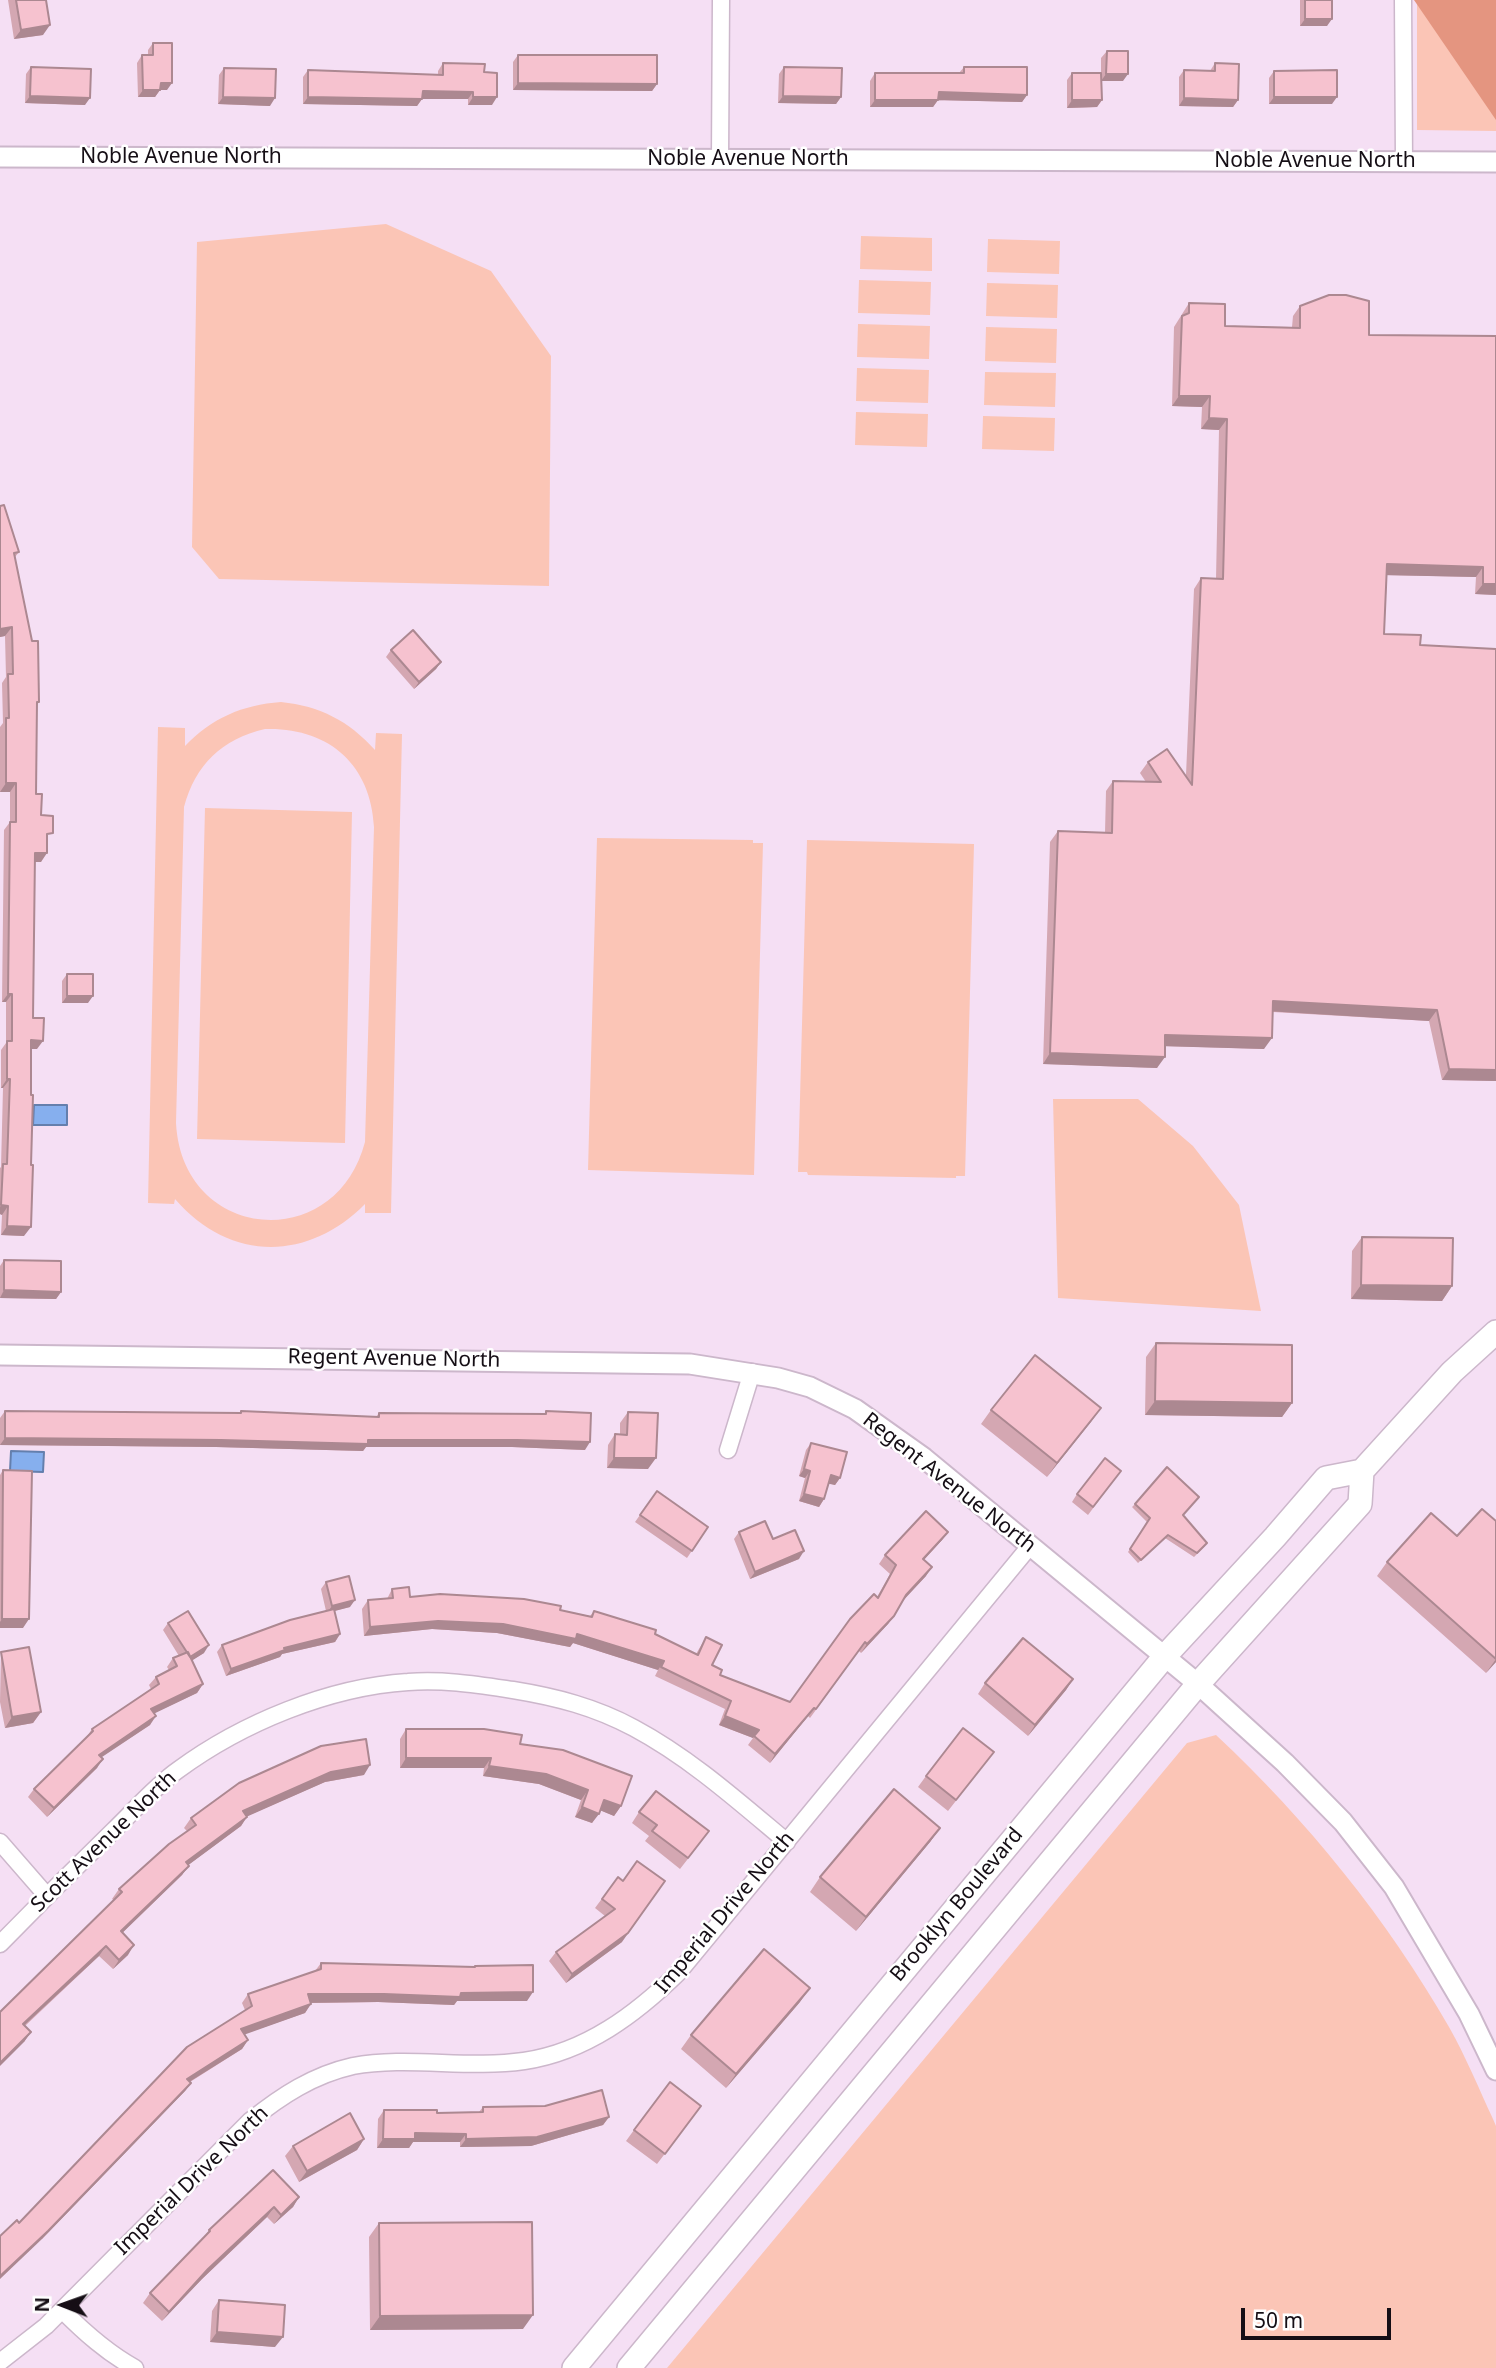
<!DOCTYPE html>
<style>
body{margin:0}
#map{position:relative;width:1496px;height:2368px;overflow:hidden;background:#f5dff4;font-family:"Noto Sans",sans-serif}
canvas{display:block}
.north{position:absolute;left:28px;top:2270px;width:70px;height:70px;-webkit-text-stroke:5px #fff;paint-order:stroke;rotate:271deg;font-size:19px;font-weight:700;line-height:28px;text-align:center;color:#150e15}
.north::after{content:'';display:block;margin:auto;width:24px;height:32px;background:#150e15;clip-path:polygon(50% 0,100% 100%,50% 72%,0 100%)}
.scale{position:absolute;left:1241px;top:2308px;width:150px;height:32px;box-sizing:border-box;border:4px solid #150e15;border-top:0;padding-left:9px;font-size:21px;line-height:24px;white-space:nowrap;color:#150e15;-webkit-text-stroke:5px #fff;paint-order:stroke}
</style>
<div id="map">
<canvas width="1496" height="2368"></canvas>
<div class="north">N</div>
<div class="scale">50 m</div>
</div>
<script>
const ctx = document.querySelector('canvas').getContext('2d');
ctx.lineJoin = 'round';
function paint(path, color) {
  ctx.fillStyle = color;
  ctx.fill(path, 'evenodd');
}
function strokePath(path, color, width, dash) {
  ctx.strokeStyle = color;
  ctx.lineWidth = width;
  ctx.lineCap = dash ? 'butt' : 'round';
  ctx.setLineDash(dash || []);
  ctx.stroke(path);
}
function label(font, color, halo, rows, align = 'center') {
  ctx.font = font + ' "Noto Sans",sans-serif';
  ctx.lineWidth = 5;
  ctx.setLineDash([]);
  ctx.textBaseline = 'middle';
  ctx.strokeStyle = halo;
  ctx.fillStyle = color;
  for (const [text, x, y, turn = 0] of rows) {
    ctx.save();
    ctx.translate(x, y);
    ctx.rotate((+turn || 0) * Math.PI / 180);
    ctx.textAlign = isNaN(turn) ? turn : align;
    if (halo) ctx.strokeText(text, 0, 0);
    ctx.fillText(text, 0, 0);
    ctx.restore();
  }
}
paint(new Path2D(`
 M1417,0H1496V131L1417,130Z
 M386,224L491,271L551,356L549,586L219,579L192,547L197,242Z
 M861,236L932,238V271L860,269Z
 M988,239L1060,241L1059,274L987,272Z
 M859,280L931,282L930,315L858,313Z
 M987,283L1058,285L1057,318L986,316Z
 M858,324L930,326L929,359L857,357Z
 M986,327L1057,329L1056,363L985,361Z
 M857,368L929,370L928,403L856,401Z
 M985,372L1056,373L1055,407L984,405Z
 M856,412L928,414L927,447L855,445Z
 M983,416L1055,418L1054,451L982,449Z
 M281,702C320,706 349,721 375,750L376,733L402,734L391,1213H365V1204C308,1262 229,1262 175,1199L174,1204L148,1203L158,727L185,728V746C212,718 242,705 281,702ZM265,729C328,727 371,764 374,827L365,1142C335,1256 182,1241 176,1123L184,807C195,765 222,739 265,729Z
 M205,808L352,812L345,1143L197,1139Z
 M597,838L753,840V843H763L754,1175L588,1170Z
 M807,840L974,844L965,1176H956V1178L808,1175L807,1172H798Z
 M1053,1099H1138L1193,1146L1239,1205L1261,1311L1058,1298Z
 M1216,1735C1307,1820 1387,1919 1449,2027C1466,2057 1479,2089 1493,2119L1496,2126V2368H667L1187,1743Z`), '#fbc5b6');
paint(new Path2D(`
 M1414,0H1496V120Z`), '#e49580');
const water = new Path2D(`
 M34,1105H67V1125H33Z
 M11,1451L44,1452L43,1472L10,1471Z`);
paint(water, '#86afee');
strokePath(water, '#647fad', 2);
const minor = new Path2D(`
 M1403,0L1404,161
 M720,159L721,0
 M728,1450L752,1372
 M0,1842L47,1896
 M0,1944C37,1906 75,1868 113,1831C134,1811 154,1787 178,1770C242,1723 329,1687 408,1682C443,1679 479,1685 513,1690C556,1697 595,1707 634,1728C690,1758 738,1801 787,1842
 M62,2310C84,2332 107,2353 135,2368
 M0,2362L46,2326L250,2121C281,2096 313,2075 353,2066C407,2056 468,2069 524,2061C586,2052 636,2014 679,1972L1030,1546`);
const tertiary = new Path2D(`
 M0,157L1496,162
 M0,1355L690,1364L778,1378L810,1387L855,1409L924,1458L1198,1684L1285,1763L1343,1822L1394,1887L1469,2014L1496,2070`);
const secondary = new Path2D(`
 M574,2368L1165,1656L1275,1537L1326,1478L1362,1471L1452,1372L1496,1332
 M629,2368L1198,1684L1360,1504L1362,1471`);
strokePath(minor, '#ccb7cb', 19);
strokePath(tertiary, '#ccb7cb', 23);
strokePath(secondary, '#ccb7cb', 26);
strokePath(minor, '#fff', 16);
strokePath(tertiary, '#fff', 19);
strokePath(secondary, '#fff', 23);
paint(new Path2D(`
 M8,0H46L43,35L14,39Z
 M1300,0H1332L1327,26H1300Z
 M153,43L167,90H160L155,97H138L137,63L142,55H148V50Z
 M1107,51L1123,81H1101V58Z
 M518,55L657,84L652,91L513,90V62Z
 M443,63L484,72L492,105H468V99H422L417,106L303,104V77L308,70L438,75V71Z
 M1215,63L1238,100L1233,107L1179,106V77L1184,70L1210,71Z
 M31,67L85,105L25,103L26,74Z
 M784,67L841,97L836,104L778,103L779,74Z
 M964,67L1027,95L1022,102L938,100L933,107H870V81L875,73H959Z
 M224,68L270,106L218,104L219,75Z
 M1274,71L1332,104H1269V78Z
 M1072,73L1102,100L1097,107L1067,108V80Z
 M1189,303L1225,326L1292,327L1293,316L1300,306L1369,335L1496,336V595L1475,594L1476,577L1387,575L1384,634L1420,645L1496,1081L1442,1080L1429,1021L1273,1012L1264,1049L1165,1046L1157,1068L1043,1064L1050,842L1058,831L1105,833L1106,791L1113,781L1146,782L1140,773L1148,762L1186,775L1194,589L1201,578L1216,579L1219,430L1201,429L1202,407L1172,406L1174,327Z
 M0,506L19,552L15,557L39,702L37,705L36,794L47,841L41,862H35L33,1018L37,1049H31L24,1236L1,1235L2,1215L0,1214V1168L1,1167L3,1088H1V1050L6,1043V1002H2L4,830L10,822V792H0V727L3,723L2,683L6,677L5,636L0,637Z
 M391,650L441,662L436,669L414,689L386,657Z
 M67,974L88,1003H62V981Z
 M1362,1237L1452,1286L1442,1301L1351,1299L1352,1251Z
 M4,1260L61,1292L56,1299L0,1298V1266Z
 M1156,1343L1292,1403L1282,1417L1145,1415L1146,1357Z
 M1101,1408L1047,1477L981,1424L991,1410Z
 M5,1411L240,1413L241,1411L376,1417L379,1413L544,1414L546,1411L585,1450L512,1447H366L363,1451L216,1447L0,1445V1418Z
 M628,1412L648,1469L607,1468L608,1445L615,1434H620V1423Z
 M811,1443L840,1478L835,1485L828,1483L824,1499L819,1507L799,1501L805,1478L799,1476L806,1450Z
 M3,1470L23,1628H0V1475Z
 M1121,1471L1088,1515L1072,1502L1077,1494Z
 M657,1491L708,1527L687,1558L635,1522Z
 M1135,1504L1183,1515L1205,1546L1194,1557L1165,1538L1138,1563L1128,1552L1147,1522L1132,1507Z
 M1496,1521V1662L1486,1673L1377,1576L1387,1562Z
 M739,1532L773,1539L799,1559L750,1579L734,1539Z
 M948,1532L942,1540L924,1560L926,1576L903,1600L888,1624L861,1653L859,1651L810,1718L808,1716L770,1763L748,1745L753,1738L719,1725L725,1709L655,1676L658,1670L573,1643L570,1647L497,1633L432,1629L364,1636L362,1609L368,1600L387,1599L392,1589L410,1597L560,1610L590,1616L594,1611L655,1634L696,1654L706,1637L712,1665L720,1675L790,1702L877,1597L890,1574L879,1564L885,1555Z
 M326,1582L350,1607L334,1611L340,1634L335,1642L282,1654L280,1657L226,1676L217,1652L222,1645L326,1611L321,1589Z
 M168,1623L204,1653L192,1660L203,1684L197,1693L154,1713L150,1725L101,1757L97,1768L47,1817L28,1797L34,1789L86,1738L92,1729L151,1689L149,1685L156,1677L169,1670L167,1667L173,1658L179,1656L163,1630Z
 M1,1652L41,1712L33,1723L5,1728L0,1702Z
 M1073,1679L1066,1690L1028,1736L978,1694L985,1683Z
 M406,1729L520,1744L621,1806L614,1816L600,1810L592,1823L575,1817L581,1800L539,1784L483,1776L484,1768H400V1739Z
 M994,1752L948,1811L918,1787L926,1776Z
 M364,1775L325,1782L247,1816L241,1826L188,1865L182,1875L122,1933L128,1955L113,1969L99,1956L25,2026L31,2032L24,2042L0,2012L114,1900L112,1899L119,1889L187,1831L184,1828L191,1818L239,1783Z
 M639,1812L701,1842L680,1869L645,1841L649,1836L632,1823Z
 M940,1828L930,1842L856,1931L810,1892L820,1877Z
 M618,1877L623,1881L622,1942L566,1983L549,1961L556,1952L605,1916L595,1908Z
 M321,1963L474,1967L475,1966L527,2001H457L454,2005L378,2002L311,2003L305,2013L244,2034L248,2040L242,2049L190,2082L191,2083L185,2091L42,2239L19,2223L245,2010L242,2003L248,1994L315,1971Z
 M800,2002L726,2088L681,2049L691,2035Z
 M483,2107L609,2117L603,2125L531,2146L460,2147V2142H413L409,2148H377L378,2119L384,2110L437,2113L479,2112Z
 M693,2117L657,2164L626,2141L634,2130Z
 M364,2139L357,2150L299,2182L285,2156L293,2146Z
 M299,2197L293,2207L274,2224L267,2217L202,2279L162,2321L143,2303L150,2293L203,2239L209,2230Z
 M379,2223L523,2329L370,2330L369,2237Z
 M219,2300L275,2347L210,2342L212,2311Z`), '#d4a7b2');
paint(new Path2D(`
 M1305,19H1332L1327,26H1300Z
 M50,25L43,35L14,39L21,30Z
 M1106,74H1128L1123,81H1101Z
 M161,83H172L167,90H160L155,97H138L143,90Z
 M518,83L657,84L652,91L513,90Z
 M423,91L473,92L468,99H418H422L417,106L303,104L308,97Z
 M939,92L1027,95L1022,102L933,100Z
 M30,96L90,98L85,105L25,103Z
 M783,96L841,97L836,104L778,103Z
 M223,97L275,98L270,106L218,104Z
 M473,97H497L492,105H468Z
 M1274,97H1337L1332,104H1269Z
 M1184,98L1238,100L1233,107L1179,106Z
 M875,100H938L933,107H870Z
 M1072,100H1102L1097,107L1067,108Z
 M1179,396H1210L1202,407L1172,406Z
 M1209,418L1227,419L1219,430L1201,429Z
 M1387,564L1483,567L1476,577L1379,575Z
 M1483,584H1496V595L1475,594Z
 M12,627L5,636L0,637V629Z
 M441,662L436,669L414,689L419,682Z
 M6,783H16L10,792H0Z
 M35,853H47L41,862H29Z
 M8,994H12L6,1002H2Z
 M67,996H93L88,1003H62Z
 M1273,1001L1437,1010L1429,1021L1266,1011Z
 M1165,1035L1272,1038L1264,1049L1158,1046Z
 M31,1040L43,1041L37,1049H25Z
 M1050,1053L1165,1057L1157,1068L1043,1064Z
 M1449,1069L1496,1070V1081L1442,1080Z
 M7,1079H10L3,1088H1Z
 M1,1205L8,1206L2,1215L0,1214V1207Z
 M7,1226L31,1227L24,1236L1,1235Z
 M1361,1285L1452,1286L1442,1301L1351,1299Z
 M4,1290L61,1292L56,1299L0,1298Z
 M1155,1401L1292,1403L1282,1417L1145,1415Z
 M1101,1408L1091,1422L1047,1477L1057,1463Z
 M5,1438L517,1440L590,1442L585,1450L512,1447H366L363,1451L216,1447L0,1445Z
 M614,1458H656L648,1469L607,1468Z
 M804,1469L810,1471L805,1478L799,1476Z
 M831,1475L840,1478L835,1485L825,1483Z
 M804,1494L824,1499L819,1507L799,1501Z
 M948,1532L942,1540L917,1567L923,1559Z
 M804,1551L799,1559L750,1579L755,1572Z
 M932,1567L926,1576L900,1604L906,1595Z
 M355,1600L350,1607L327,1613L332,1606Z
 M894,1616L888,1624L861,1653L867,1644Z
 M2,1619H29L23,1628H0V1622Z
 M438,1621L503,1624L577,1634L664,1661L658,1670L573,1643L570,1647L497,1633L432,1629L364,1636L370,1627Z
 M340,1634L335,1642L282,1654L280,1657L226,1676L231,1669L284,1648Z
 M209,1645L204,1653L185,1665L190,1658Z
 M1496,1659V1662L1486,1673Z
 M1073,1679L1066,1690L1028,1736L1035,1725Z
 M203,1684L197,1693L145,1718L151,1709Z
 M814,1708L808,1716L770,1763L775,1754Z
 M41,1712L33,1723L5,1728L12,1717Z
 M156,1716L150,1725L93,1763L99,1755Z
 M725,1716L759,1730L753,1738L719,1725Z
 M406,1758H491L484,1768H400Z
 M103,1759L97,1768L47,1817L54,1808Z
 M370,1765L364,1775L325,1782L237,1821L243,1811L331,1772Z
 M489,1766L546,1774L588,1790L581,1800L539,1784L483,1776Z
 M604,1800L621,1806L614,1816L597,1809Z
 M582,1807L599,1814L592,1823L575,1817Z
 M247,1817L241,1826L179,1872L186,1862Z
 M940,1828L930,1842L856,1931L866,1917Z
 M189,1866L182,1875L114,1941L121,1931Z
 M665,1881L622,1942L566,1983L572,1974Z
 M134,1945L128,1955L113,1969L119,1960Z
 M106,1946L99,1956L16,2033L23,2024Z
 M810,1988L800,2002L726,2088L736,2074Z
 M533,1992L527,2001H457L454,2005L378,2002L302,2003L308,1994Z
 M311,2004L305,2013L235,2038L241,2029Z
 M31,2032L24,2042L0,2066V2063Z
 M248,2040L242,2049L181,2087L187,2079Z
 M191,2083L185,2091L42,2239L0,2279V2276Z
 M609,2117L603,2125L531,2146L460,2147L466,2139Z
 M415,2133L466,2134L460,2142H413L409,2148H377L383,2139Z
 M364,2139L357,2150L299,2182L307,2171Z
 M299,2197L293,2207L274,2224L281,2215Z
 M274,2207L267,2217L202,2279L162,2321L169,2312L208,2269Z
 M533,2315L523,2329L370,2330L380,2316Z
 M217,2332L283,2337L275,2347L210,2342Z`), '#ac8891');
const building = new Path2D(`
 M16,0H46L50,25L21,30Z
 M1305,0H1332V19H1305Z
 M153,43H172V83H161L160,90H143L142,55H153Z
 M1107,51H1128V74H1106Z
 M518,55H657V84L518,83Z
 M443,63L485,64L484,72L497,73V97H473V92L423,91L422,99L308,97V70L443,75Z
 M1215,63L1239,64L1238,100L1184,98V70L1215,71Z
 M31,67L91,69L90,98L30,96Z
 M784,67L842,68L841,97L783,96Z
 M964,67H1027V95L939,92L938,100H875V73H964Z
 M224,68L276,69L275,98L223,97Z
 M1337,70V97H1274V71Z
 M1072,73H1101L1102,100H1072Z
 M1329,295H1346L1369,301V335L1496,336V584H1483V567L1387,564L1384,634L1421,635L1420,645L1496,649V1070L1449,1069L1437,1010L1273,1001L1272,1038L1165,1035V1057L1050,1053L1058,831L1112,833L1113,781L1161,782L1148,762L1167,749L1192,785L1201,578L1223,579L1227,419L1209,418L1210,396H1179L1182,316L1189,313V303L1225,304V326L1300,328V306Z
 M4,505L19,552L14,553L32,641H38L39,702H37L36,794H42L41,815L53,816V833L47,834V853H35L33,1018H44L43,1041L31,1040V1095H33L31,1165H33L31,1227L7,1226L8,1206L1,1205L3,1164H7L10,1079H7V1041H12V994H8L10,822H16V783H6V718H9L8,674H13L12,627L0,629V506Z
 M413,630L441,662L419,682L391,650Z
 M67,974H93V996H67Z
 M1362,1237L1453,1238L1452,1286L1361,1285Z
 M4,1260L61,1261V1292L4,1290Z
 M1156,1343L1292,1345V1403L1155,1401Z
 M1035,1355L1101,1408L1057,1463L991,1410Z
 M5,1411L241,1413V1411L379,1417V1413L546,1414V1411L591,1413L590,1442L517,1440H368V1444L221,1440L5,1438Z
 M628,1412L658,1413L656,1458H614L615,1434L627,1435Z
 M811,1443L847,1452L840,1478L831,1475L824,1499L804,1494L810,1471L804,1469Z
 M1105,1458L1121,1471L1093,1507L1077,1494Z
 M1167,1467L1199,1497L1183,1515L1207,1543L1197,1553L1168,1535L1141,1560L1130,1549L1150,1518L1135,1504Z
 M3,1470L32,1471L29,1619H2Z
 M657,1491L708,1527L692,1551L640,1515Z
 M1482,1509L1496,1521V1659L1387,1562L1431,1513L1457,1536Z
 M926,1511L948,1532L923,1559L932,1567L906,1595L894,1616L867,1644L865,1642L816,1709L814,1708L775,1754L754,1736L759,1730L725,1716L731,1701L661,1667L664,1661L577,1634L576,1639L503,1624L438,1621L370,1627L368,1600L393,1598L392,1589L409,1587L410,1597L440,1594L524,1599L561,1606L560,1610L592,1617L594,1611L656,1630L655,1634L698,1655L706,1637L722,1645L712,1665L722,1670L720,1675L790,1702L850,1619L874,1594L878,1598L896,1565L885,1555Z
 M765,1521L773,1539L795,1530L804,1551L755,1572L739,1532Z
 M349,1576L355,1600L332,1606L326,1582Z
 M334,1609L340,1634L284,1648L285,1650L231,1669L222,1645L290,1620Z
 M188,1611L209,1645L190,1657L168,1623Z
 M1023,1638L1073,1679L1035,1725L985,1683Z
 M29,1647L41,1712L12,1717L1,1652Z
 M188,1652L203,1684L151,1709L156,1716L99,1755L103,1759L54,1808L34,1789L93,1731L92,1729L159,1684L156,1677L177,1666L173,1658Z
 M963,1728L994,1752L956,1800L926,1776Z
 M406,1729H484L522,1735L520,1744L563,1750L632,1776L621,1806L604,1800L599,1814L582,1807L588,1790L546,1774L489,1766L491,1758H406Z
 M366,1739L370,1765L331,1772L243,1811L247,1817L186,1862L189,1866L121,1931L134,1945L119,1960L106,1946L23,2024L31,2032L0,2063V2012L122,1892L119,1889L169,1844L196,1825L191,1818L239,1783L321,1746Z
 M894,1789L940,1828L866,1917L820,1877Z
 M656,1791L709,1831L688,1858L652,1831L657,1825L639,1812Z
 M637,1861L665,1881L628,1933L572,1974L556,1952L615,1909L602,1899L618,1877L623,1881Z
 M764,1949L810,1988L736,2074L691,2035Z
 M321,1963L475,1967V1966L533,1965V1992L461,1993L460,1997L384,1994H308L311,2004L241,2029L248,2040L187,2079L191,2083L48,2231L0,2276V2236L17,2220L19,2223L187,2047L252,2006L248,1994L321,1969Z
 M670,2082L701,2106L665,2154L634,2130Z
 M602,2090L609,2117L537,2137L466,2139V2134L415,2133V2139H383L384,2110H437V2113L483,2112V2107L545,2106Z
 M350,2113L364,2139L307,2171L293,2146Z
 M273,2170L299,2197L281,2215L274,2207L208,2269L169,2312L150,2293L210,2231L209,2230Z
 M532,2222L533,2315L380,2316L379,2223Z
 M219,2300L285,2305L283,2337L217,2332Z`);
paint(building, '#f6c2cf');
strokePath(building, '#ac8891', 2);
label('21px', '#150e15', '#fff', [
 ["Noble Avenue North",181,157],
 ["Noble Avenue North",748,159],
 ["Noble Avenue North",1315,161],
 ["Regent Avenue North",394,1359,1],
 ["Regent Avenue North",949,1483,38],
 ["Scott Avenue North",104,1842,-44],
 ["Brooklyn Boulevard",957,1905,-50],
 ["Imperial Drive North",725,1913,-50],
 ["Imperial Drive North",192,2181,-44]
]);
</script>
